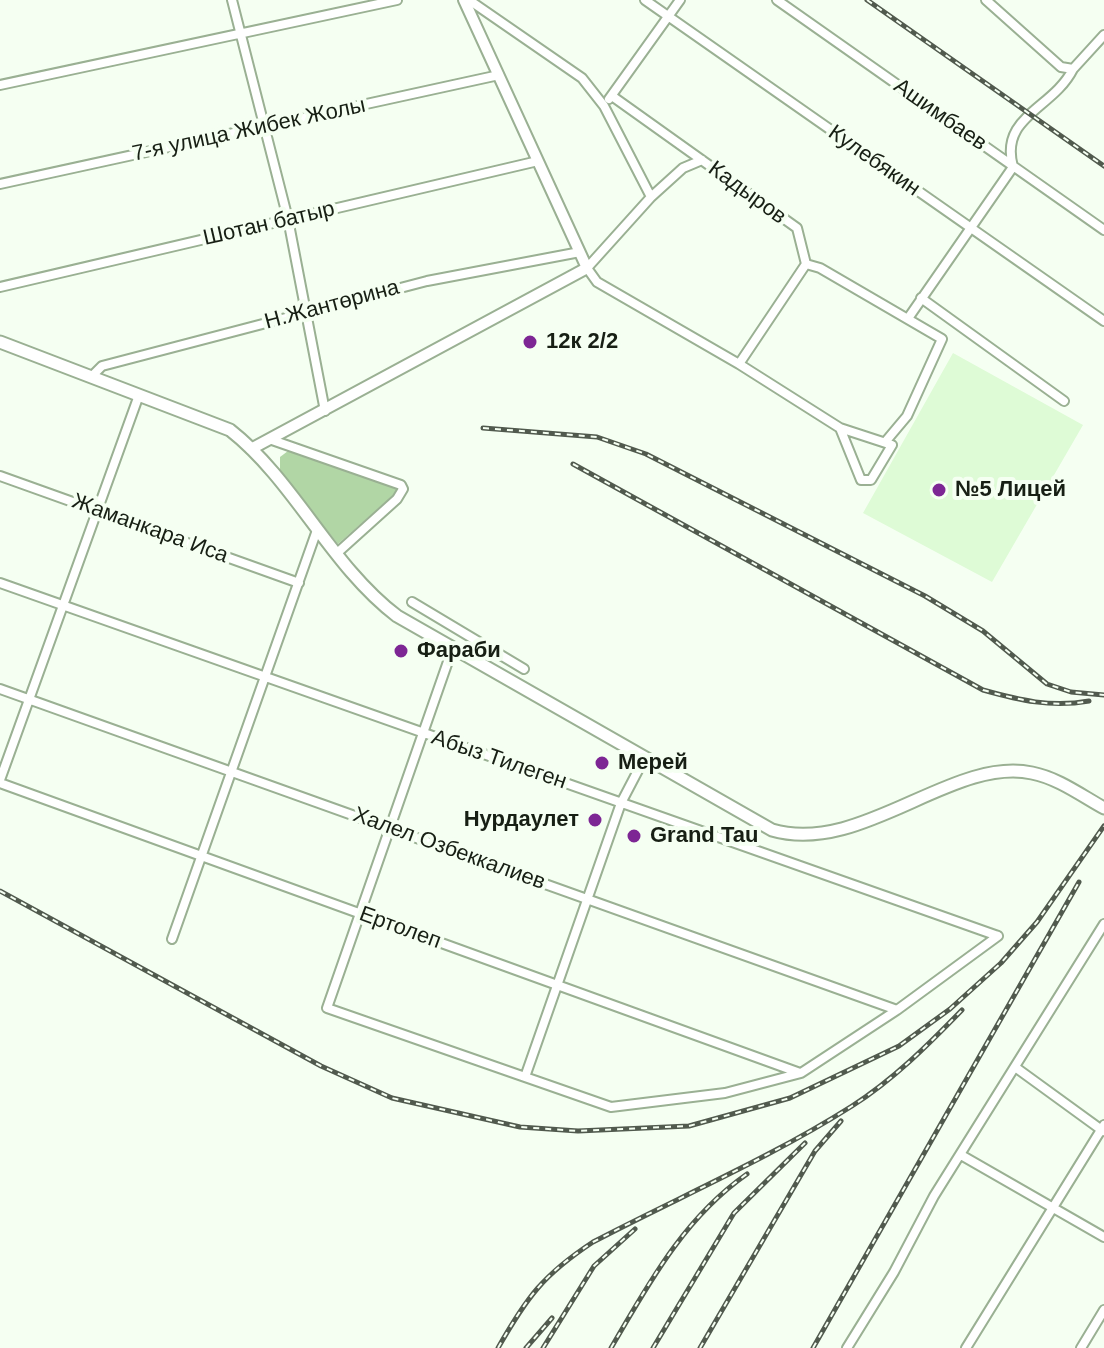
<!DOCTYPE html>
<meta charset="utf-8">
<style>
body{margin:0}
canvas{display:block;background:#f5fff2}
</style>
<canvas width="1104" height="1348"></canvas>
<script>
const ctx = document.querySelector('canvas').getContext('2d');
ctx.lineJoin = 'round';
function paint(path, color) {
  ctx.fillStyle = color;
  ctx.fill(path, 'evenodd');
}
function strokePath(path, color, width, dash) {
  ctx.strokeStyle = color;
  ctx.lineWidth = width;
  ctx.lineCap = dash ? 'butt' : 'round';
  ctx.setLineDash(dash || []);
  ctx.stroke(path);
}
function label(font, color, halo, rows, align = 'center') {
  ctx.font = font + ' Helvetica,sans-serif';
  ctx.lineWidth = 8;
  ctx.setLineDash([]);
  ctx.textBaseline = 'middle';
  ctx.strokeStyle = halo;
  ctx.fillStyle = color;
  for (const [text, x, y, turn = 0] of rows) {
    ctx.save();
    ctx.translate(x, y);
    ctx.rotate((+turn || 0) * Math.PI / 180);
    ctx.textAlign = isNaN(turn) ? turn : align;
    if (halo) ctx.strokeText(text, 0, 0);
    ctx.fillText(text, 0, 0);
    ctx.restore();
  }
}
paint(new Path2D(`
 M953,353L1083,425L992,582L863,513Z`), '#defbd6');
paint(new Path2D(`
 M296,452L397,489L398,491L338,544L280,472V457L288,451Z`), '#b1d6a5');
const minor = new Path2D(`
 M232,0L288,219L325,411
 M469,0L582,78L604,106L651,197L587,268L597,282L739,364L806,264
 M645,0L1104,321
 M777,0L1104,230
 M986,0L1061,67L1073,69L1104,35
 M0,85L397,0
 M612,96L797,228L806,264L820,268L942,339L907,416L886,441
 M609,99L680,0
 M0,184L499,75
 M651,197L683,168L702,160
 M0,287L538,161
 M921,298L1064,401
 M909,317L1013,167C999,116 1053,109 1073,69
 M739,364L840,428L892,445L871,480H861L840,428
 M91,377L102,366L427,281L580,252
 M272,440L401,485L403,489L397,499L336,554
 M0,476L299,583
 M0,583L998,936
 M412,602L524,669
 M452,650L327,1008L611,1107L725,1093L801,1073L897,1010L998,936
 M0,689L897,1010
 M0,780L139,395
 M0,783L800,1073
 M172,939L317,530
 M1015,1067L1103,1131
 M525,1077L621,803L644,759
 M961,1155L1104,1237
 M847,1348L894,1272L934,1196L1104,924
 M966,1348L1104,1125
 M1081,1348L1104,1310`);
const tertiary = new Path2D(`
 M251,449L587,268L464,0`);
const secondary = new Path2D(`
 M0,342L230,430C295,481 330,565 397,616L772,830C861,856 952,756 1032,773C1058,778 1082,796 1104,808`);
strokePath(minor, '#9ab093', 12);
strokePath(tertiary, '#9ab093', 14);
strokePath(secondary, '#9ab093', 15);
strokePath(minor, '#fff', 8);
strokePath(tertiary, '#fff', 10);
strokePath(secondary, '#fff', 11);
const rail = new Path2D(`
 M867,0L1104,166
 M483,428L597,437L646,454L925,596L983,631L1047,684L1071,692L1104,695
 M573,464L983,690C1019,700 1051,708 1089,701
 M0,891L321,1066L392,1098L520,1127L578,1131L689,1126L790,1098L899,1046L950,1009L1001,963L1037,922L1104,826
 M498,1348C527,1297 543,1275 593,1242C679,1197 770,1158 852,1106C893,1080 928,1045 962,1010
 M526,1348L552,1318
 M543,1348L594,1266L635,1229
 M611,1348C649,1283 684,1218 747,1174
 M653,1348L734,1213L805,1143
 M700,1348L815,1151L841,1121
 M813,1348L1079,882`);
strokePath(rail, '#515a4e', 5);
strokePath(rail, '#f5fff2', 2, [6]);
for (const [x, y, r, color] of [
 [530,342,8,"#7d2694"],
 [939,490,8,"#7d2694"],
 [401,651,8,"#7d2694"],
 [602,763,8,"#7d2694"],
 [595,820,8,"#7d2694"],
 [634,836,8,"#7d2694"]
]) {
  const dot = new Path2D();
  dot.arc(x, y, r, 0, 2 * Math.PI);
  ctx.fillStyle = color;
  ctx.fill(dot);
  strokePath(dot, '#f5fff2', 3);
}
label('22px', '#171f14', '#f5fff2', [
 ["Ашимбаев",940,115,35],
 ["7-я улица Жибек Жолы",249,130,-12],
 ["Кулебякин",874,161,35],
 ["Кадыров",747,193,36],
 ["Шотан батыр",269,224,-13],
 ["Н.Жантөрина",332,305,-15],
 ["Жаманкара Иса",150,529,20],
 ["Абыз Тилеген",499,760,19],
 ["Халел Озбеккалиев",449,849,20],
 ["Ертолеп",400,928,20]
]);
label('bold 22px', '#171f14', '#f5fff2', [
 ["12к 2/2",546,342],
 ["№5 Лицей",955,490],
 ["Фараби",417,651],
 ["Мерей",618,763],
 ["Нурдаулет",579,820,"right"],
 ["Grand Tau",650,836]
], 'left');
</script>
